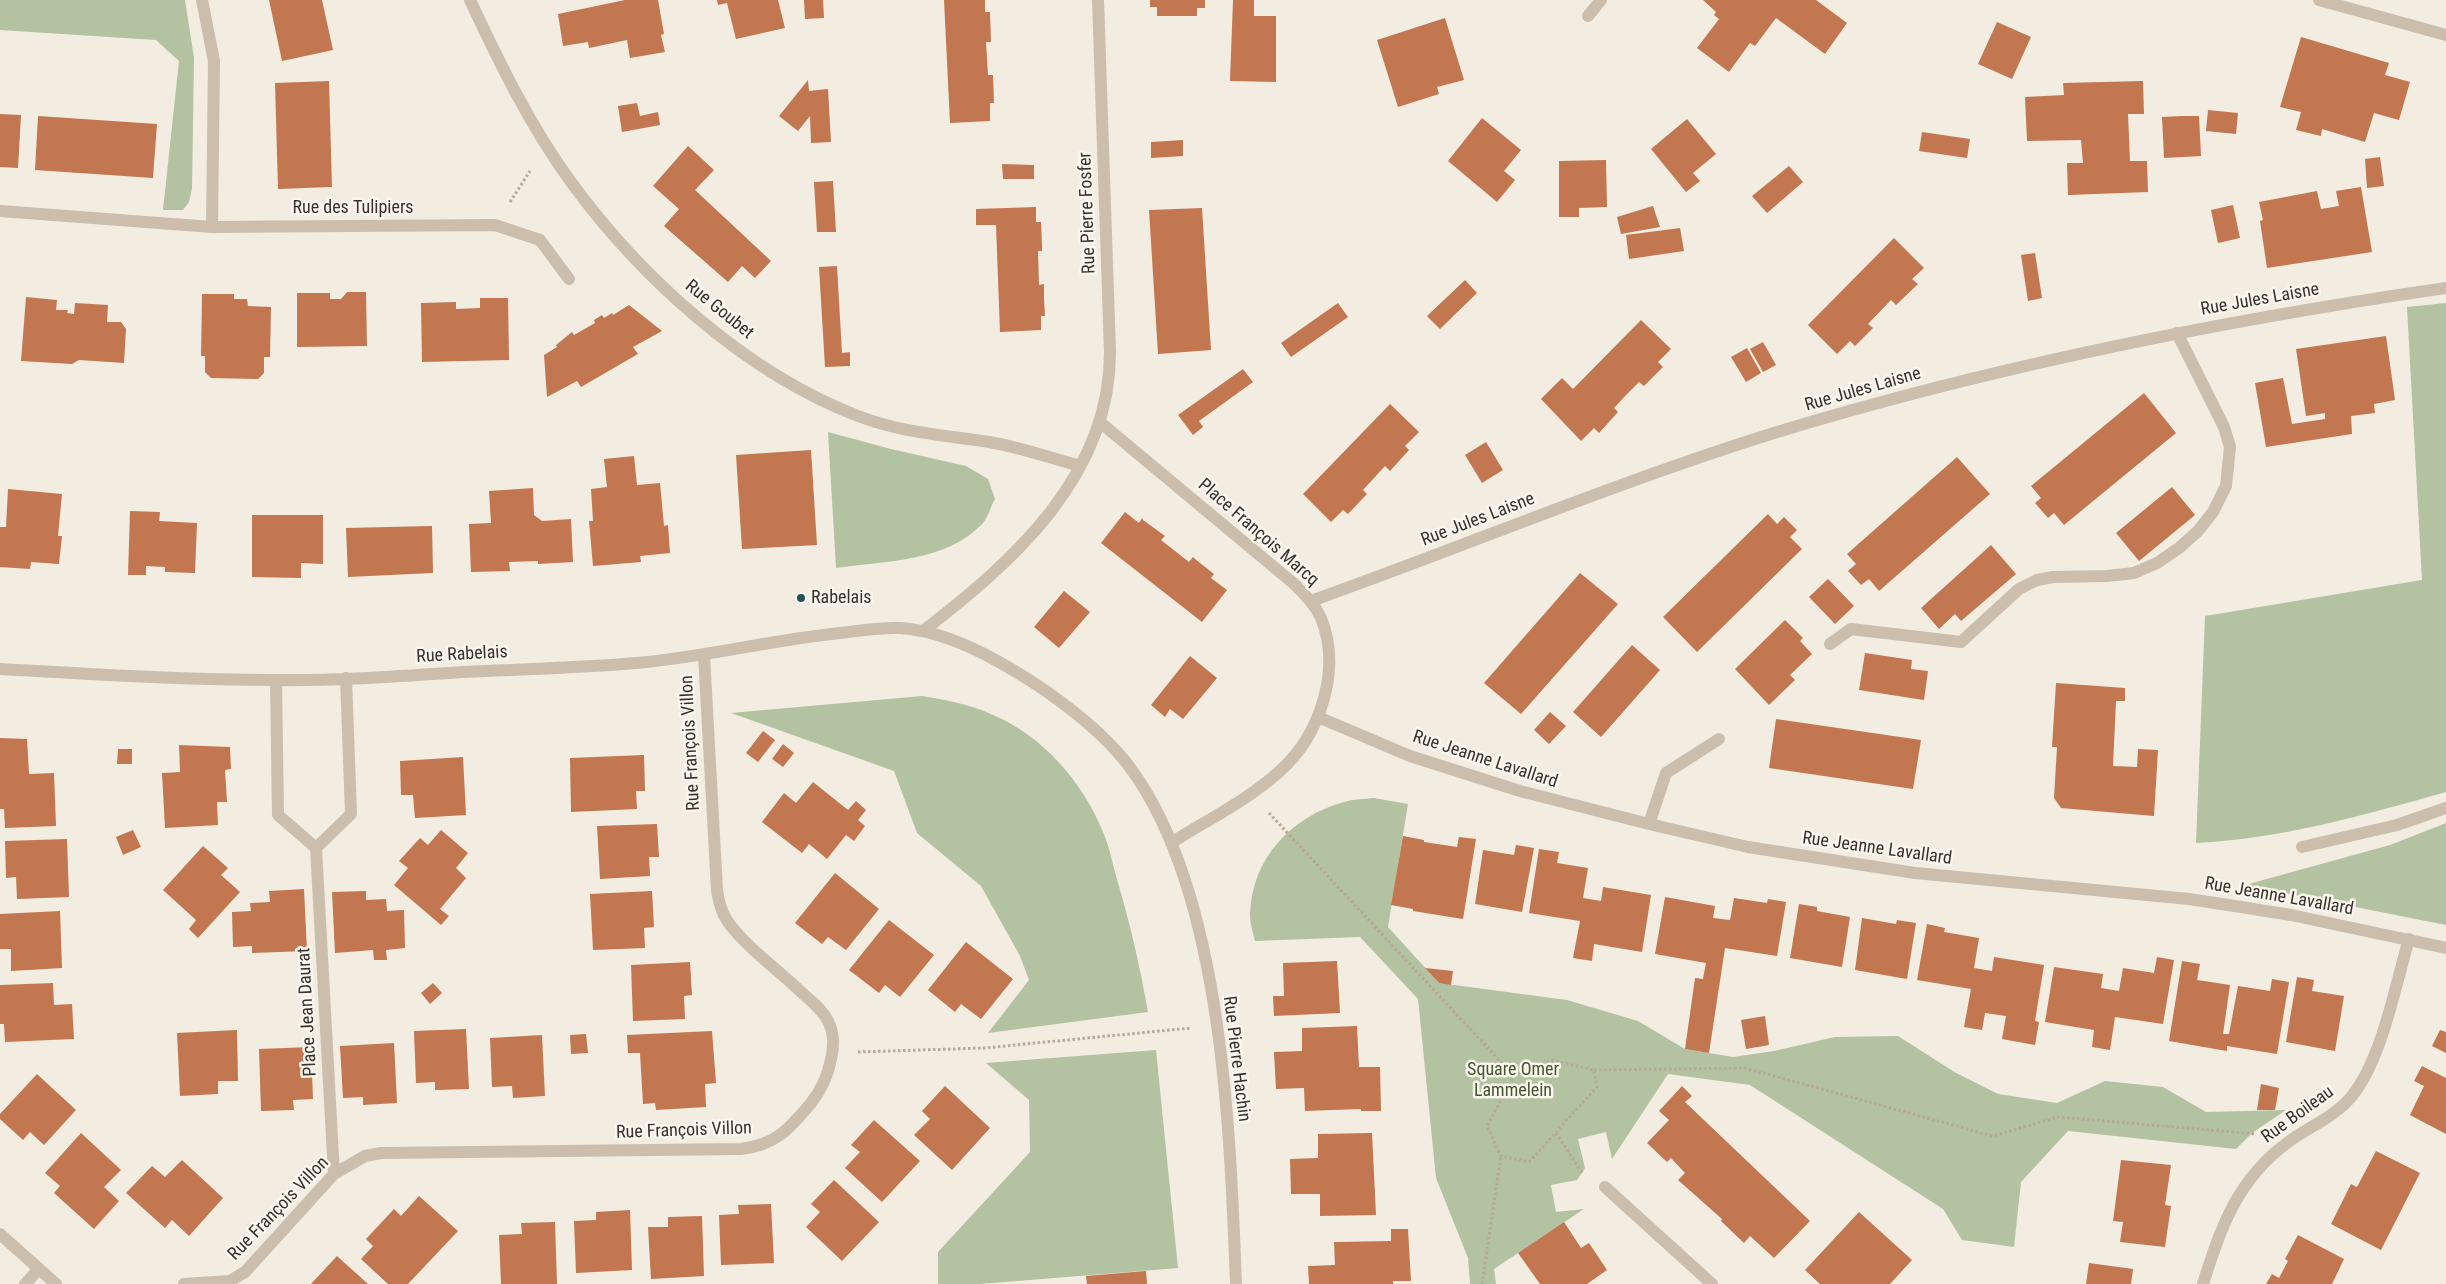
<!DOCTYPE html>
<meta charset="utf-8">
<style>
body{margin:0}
canvas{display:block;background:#f3ece1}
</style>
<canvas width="2446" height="1284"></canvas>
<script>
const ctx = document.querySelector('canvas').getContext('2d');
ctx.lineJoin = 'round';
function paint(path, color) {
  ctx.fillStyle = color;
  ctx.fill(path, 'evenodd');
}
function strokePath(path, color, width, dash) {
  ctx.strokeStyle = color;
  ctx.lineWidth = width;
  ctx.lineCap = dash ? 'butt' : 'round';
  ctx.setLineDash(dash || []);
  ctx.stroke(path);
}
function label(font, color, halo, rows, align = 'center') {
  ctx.font = font + ' "Roboto Condensed",sans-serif';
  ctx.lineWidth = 5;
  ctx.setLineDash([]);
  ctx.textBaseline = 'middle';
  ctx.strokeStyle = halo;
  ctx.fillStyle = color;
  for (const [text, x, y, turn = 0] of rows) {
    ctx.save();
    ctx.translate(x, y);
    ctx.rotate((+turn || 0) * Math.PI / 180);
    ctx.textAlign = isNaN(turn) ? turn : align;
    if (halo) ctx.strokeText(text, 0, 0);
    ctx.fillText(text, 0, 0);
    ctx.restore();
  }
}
paint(new Path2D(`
 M0,0H185L194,58L192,188L189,202L183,210H163L179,61L156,40L0,30Z
 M2446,303V792C2364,815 2281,839 2196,843L2205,616L2422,580L2407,307Z
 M828,432L891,449L966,466L988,479L995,499C991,506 988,517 983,523C948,562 884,561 836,568Z
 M922,696C945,700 969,704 991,714C1042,735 1083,782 1103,832C1110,848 1113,866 1118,883C1131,927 1140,967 1148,1012L988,1033L1029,980L1020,956L981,886L917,833L894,771L731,713Z
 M1374,798L1408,804L1388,927L1439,983L1567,1000L1638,1021L1685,1049L1733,1057L1774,1051L1835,1037L1898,1036L1956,1073L1998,1094L2057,1103L2105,1081L2163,1087L2206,1112L2286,1110L2252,1133L2236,1149L2068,1131L2021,1182L2014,1247L1962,1240L1943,1209L1750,1085L1668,1074L1612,1159L1606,1132L1578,1139L1585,1168L1577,1180L1551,1185L1556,1212L1584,1209L1494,1269L1496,1284H1470L1468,1258L1436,1178L1418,999L1360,937L1255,941C1253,933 1250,923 1250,914C1252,858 1291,817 1344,802C1353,799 1365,799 1374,798Z
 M2446,823V925L2245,885L2390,845Z
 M1156,1050L1178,1268L980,1284H938V1252L1030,1152L1029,1100L986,1063Z`), '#b3c2a1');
paint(new Path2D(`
 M269,0H322L333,50L282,61Z
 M625,0H658L664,34L661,35L665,52L630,58L627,40L589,48L588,42L563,46L558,14Z
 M717,0H778L785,28L736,39L727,3L718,5Z
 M804,0H823L824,18L805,19Z
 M944,0H985V12H990L991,42H986L988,75H993L994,103H990V121L950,123Z
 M1150,0H1205V8H1197V16H1157V7H1150Z
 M1233,0H1254V16H1276V82L1230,81Z
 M1703,0H1816L1847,23L1825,54L1776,18L1755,46L1750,43L1729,72L1697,48L1719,19L1714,15L1716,12Z
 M1445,18L1464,80L1437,87L1439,94L1398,107L1377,40Z
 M1997,22L2031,37L2012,79L1978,64Z
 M2301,37L2389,63L2385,75L2410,82L2399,120L2374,113L2365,142L2322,129L2321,136L2296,130L2301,112L2280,107Z
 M808,80L809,91L828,89L831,142L811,143L810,116L798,131L779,116Z
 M329,81L332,187L278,189L275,83Z
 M2143,81L2144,114H2128L2130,161H2147L2148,192L2068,195L2067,163H2083L2081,140L2027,141L2025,97L2064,95L2063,83Z
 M637,103L640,116L658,112L660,125L622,132L618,106Z
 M2208,110L2238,113L2236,134L2206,131Z
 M0,114L21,115L18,168L0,167Z
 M38,116L157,124L153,178L35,170Z
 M2181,116H2199L2201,156L2164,158L2162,117Z
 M1482,118L1521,150L1504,171L1515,180L1497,202L1448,161Z
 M1687,119L1716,154L1693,173L1700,181L1686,192L1651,149Z
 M1922,132L1970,139L1967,158L1919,151Z
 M1183,140V156L1151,158V142Z
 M688,146L714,170L695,190L771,261L755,278L742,266L728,282L664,226L679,209L653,186Z
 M2380,157L2384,186L2367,188L2365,159Z
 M1606,160L1607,207L1579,208V217H1559V161Z
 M1002,164L1034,165V179H1003Z
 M1789,166L1803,182L1767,213L1752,196Z
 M833,181L836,232H817L814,182Z
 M2361,187L2372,252L2267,268L2260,221L2263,220L2259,202L2317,191L2321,209L2339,206L2336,191Z
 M2233,205L2240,238L2218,243L2211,210Z
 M1653,206L1660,227L1621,234L1617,217Z
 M1036,207V222H1041L1042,245V251H1038L1039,285L1044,284V299L1045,316H1041V330L1000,332L996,225H976V209Z
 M1202,208L1211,350L1158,354L1149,210Z
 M1680,228L1684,251L1629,259L1626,235Z
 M1894,238L1924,268L1912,279L1918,284L1896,305L1891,300L1868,324L1873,328L1855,346L1850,341L1837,354L1808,325Z
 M2035,253L2042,298L2028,301L2021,255Z
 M837,266L842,353L850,352V366L825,367L819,267Z
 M1465,280L1477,293L1440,329L1427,316Z
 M347,292H366L367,346L297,347V293H330V299H341Z
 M202,294H234V299H247L248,306L271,307L270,357H264V373L258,379L211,378L205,372V356H201Z
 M26,297L57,300L56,310H68L67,313L74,314L75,303L108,305L107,322H121L126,329L124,363L79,360L72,364L21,361Z
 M480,298H508L509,360L422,362L421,303L456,302V309L480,308Z
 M1338,303L1348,317L1291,357L1281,343Z
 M629,305L662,331L633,347L638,354L581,387L577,381L547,397L544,355L557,347L556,345L572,332L574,335L595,323L594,320L602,315L604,318L612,313L613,315Z
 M1641,320L1671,349L1658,362L1663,367L1644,386L1639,382L1627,394L1614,408L1618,412L1599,433L1594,428L1581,441L1541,399L1562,378L1573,389Z
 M2386,336L2395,400L2374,404L2375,413L2351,416L2352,434L2266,447L2255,383L2283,378L2292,424L2325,419V413L2306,416L2296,349Z
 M1763,342L1776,365L1763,372L1750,349Z
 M1747,348L1761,373L1746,382L1731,357Z
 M1243,369L1253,382L1199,421L1203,427L1193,435L1178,415Z
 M2144,393L2176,433L2064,525L2054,513L2048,518L2035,503L2041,498L2031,486Z
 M1390,404L1419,432L1405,446L1409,450L1399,461L1390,471L1385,466L1363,490L1367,494L1348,514L1343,510L1331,522L1303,494Z
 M1486,442L1503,470L1482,483L1465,455Z
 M811,450L817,545L742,549L736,455Z
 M634,456L637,485L660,483L664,526L668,525L670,553L640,556L641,562L593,566L589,521H593L591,489L607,487L604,459Z
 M1957,457L1990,494L1879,591L1869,579L1861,585L1848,571L1856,564L1847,554Z
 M2172,487L2195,515L2139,561L2116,533Z
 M533,488L534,515L542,521L571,519L573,562L538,564V561L509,562L510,571L471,572L469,524L491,523L489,491Z
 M8,489L62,494L58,536H62L59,564L31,562L30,569L0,567V527H6Z
 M130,511L160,512L159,521L197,523L195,573L165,572V567L146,566V575H128Z
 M1125,512L1139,523L1142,518L1143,520L1165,536L1161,540L1189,562L1193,557L1195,559L1214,574L1211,578L1227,590L1202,622L1101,543Z
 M1768,514L1777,524L1784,517L1797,530L1790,537L1802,549L1697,652L1663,617Z
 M252,515H323V564L301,563V578L252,577Z
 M432,526L433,573L348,577L346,528Z
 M1991,545L2016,574L1961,621L1955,614L1939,629L1921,608Z
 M1580,573L1618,604L1521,714L1484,683Z
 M1828,579L1854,606L1835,624L1809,597Z
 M1064,591L1090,612L1059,648L1034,627Z
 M1785,620L1803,638L1800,641L1812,654L1790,675L1795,680L1769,705L1735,669Z
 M1632,645L1660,670L1601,737L1573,712Z
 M1865,653L1912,660L1911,669L1928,671L1924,700L1859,690Z
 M1190,656L1217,678L1183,719L1170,709L1165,717L1151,705Z
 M2056,683L2125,688V701H2116L2113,766L2137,767L2138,749L2158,750L2154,816L2061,808L2054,798L2057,747H2052Z
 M1550,712L1566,726L1549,744L1534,730Z
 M1776,719L1921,740L1913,789L1769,768Z
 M763,731L775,740L758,762L746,753Z
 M0,738L27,739L29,774L54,773L56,826L5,828L4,809H0Z
 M783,744L794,753L783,767L772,759Z
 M179,745L230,747L231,769L225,770L227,802H217L218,825L165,828L162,773L180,772Z
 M118,749H132V764H117Z
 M644,755L645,791H636L637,809L571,812L570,758Z
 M463,757L466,815L415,818L413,795H401L400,761Z
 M813,782L848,810L856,801L866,810L858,820L865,826L854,841L846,835L827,859L809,844L802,853L762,822L784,793L796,803Z
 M657,824L659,857H649L650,876L600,879L597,826Z
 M133,830L141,847L123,855L116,837Z
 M441,830L468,853L456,868L466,878L440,909L449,916L441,925L394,885L408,868L399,861L420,838L428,845Z
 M1403,836L1424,840V842L1457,847L1459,837L1476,839L1463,919L1413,911V909L1391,905Z
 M67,839L69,897L17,899L16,877L6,878L5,841Z
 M1516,845L1534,848L1522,912L1475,904L1483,850L1514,855Z
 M203,846L228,868L221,875L240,892L198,938L189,929L196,920L163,890Z
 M1539,849L1559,852L1557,863L1588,868L1583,898L1601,901L1603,887L1651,895L1642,952L1594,944L1592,961L1573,958L1580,921L1529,913Z
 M835,873L879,909L846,950L828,937L822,944L795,923Z
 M304,889L307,951L252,953V946L233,947L232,912L251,911L250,903L270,902L269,891Z
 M366,891V900L386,899L387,911L404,910L405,948L386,950L387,960H374L373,950L335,953L332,892Z
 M652,891L654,927L644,928L645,948L593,950L590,894Z
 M1665,897L1715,906L1713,918L1730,920L1734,898L1767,903L1768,899L1786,902L1777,956L1725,948L1709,1053L1685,1049L1695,978L1703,979L1706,963L1655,954Z
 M1799,904L1817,907V911L1850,917L1842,967L1790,958Z
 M60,911L62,968L11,971V949H0V914Z
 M1862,918L1896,924L1897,920L1916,923L1907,979L1855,970Z
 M889,920L934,955L900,997L885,985L879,993L849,970Z
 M1927,924L1945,928L1944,932L1979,938L1974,968L1992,971L1994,957L2044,965L2035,1021L2039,1022L2035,1045L2002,1039L2006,1016L1985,1013L1982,1030L1964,1027L1971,989L1917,980Z
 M966,942L1013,979L981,1019L961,1004L955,1012L928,990Z
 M2157,957L2174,960L2163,1024L2115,1017L2110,1050L2092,1047L2094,1030L2045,1022L2054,967L2103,974L2101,988L2119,991L2123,968L2154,973Z
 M1337,961L1340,1013L1274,1016L1273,996H1284L1283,963Z
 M2182,961L2200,964L2197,980L2230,985L2223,1034H2229L2238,986L2270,991L2272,979L2289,982L2277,1054L2227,1046V1051L2169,1041Z
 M690,962L692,995L684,996L685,1019L633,1021L631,965Z
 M1425,968L1453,971L1451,985L1439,983Z
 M2297,977L2314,980L2312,991L2344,996L2335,1051L2286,1042Z
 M53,983L54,1005L72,1004L74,1039L5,1042L4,1024H0V985Z
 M433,983L442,993L430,1004L421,993Z
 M1765,1016L1769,1045L1746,1049L1741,1020Z
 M1357,1026L1359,1067H1380L1381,1111H1361V1109L1305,1111L1304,1088L1276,1089L1274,1052L1302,1051V1028Z
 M466,1029L469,1089L435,1090V1082L416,1083L414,1031Z
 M237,1030L238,1081H218V1094L180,1096L177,1033Z
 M2440,1030L2446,1032V1053L2432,1046Z
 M712,1031L716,1083L705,1084L706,1107L656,1110L655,1103L643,1104L640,1053H628L627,1035Z
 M586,1034L588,1053L571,1054L570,1035Z
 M542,1035L545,1096L513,1098L512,1086L492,1087L490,1038Z
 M394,1043L397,1103L363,1105V1097L343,1098L340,1046Z
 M311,1047L313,1099L293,1100L294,1110L261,1111L259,1049Z
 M2422,1066L2446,1078V1134L2410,1115L2424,1086L2414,1081Z
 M37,1074L76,1110L44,1145L30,1132L23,1140L0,1119V1114Z
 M2261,1084L2279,1088L2275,1110H2257Z
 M945,1086L990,1128L952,1170L914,1135L930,1119L922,1111Z
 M1682,1086L1692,1096L1685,1102L1810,1221L1774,1258L1750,1236L1744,1243L1721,1221L1722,1219L1678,1180L1685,1173L1671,1158L1667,1162L1647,1143L1669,1120L1659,1111Z
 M874,1120L920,1161L882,1202L845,1168L860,1152L851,1145Z
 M81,1133L121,1170L104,1187L119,1201L94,1229L54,1193L60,1186L45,1173Z
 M1372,1133L1376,1215L1320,1216V1194H1291L1290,1159L1318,1158V1134Z
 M2376,1151L2420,1173L2381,1250L2331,1224L2351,1184L2357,1187Z
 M182,1160L223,1198L189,1236L172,1220L165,1228L126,1193L152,1166L165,1177Z
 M2121,1160L2171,1165L2165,1205L2171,1206L2165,1247L2120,1242L2123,1222L2113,1221Z
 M834,1180L879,1222L842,1261L806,1227L820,1212L811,1204Z
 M419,1196L458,1231L408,1284H388L361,1259L373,1246L366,1239L394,1209L401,1216Z
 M771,1204L774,1263L721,1265L719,1215L739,1214L738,1205Z
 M630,1210L632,1270L576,1273L574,1221L596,1220V1212Z
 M1859,1212L1912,1260L1890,1284H1820L1805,1270Z
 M702,1216L704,1276L651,1279L648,1227H668V1217Z
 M555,1222L557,1284H501L499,1235L522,1234L521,1223Z
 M1564,1222L1581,1248L1589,1243L1607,1270L1587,1284H1540L1518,1253Z
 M1391,1229H1408L1411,1281H1393V1284H1309L1308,1266L1335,1265L1334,1242L1391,1241Z
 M2298,1235L2344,1259L2332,1284H2266L2272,1274L2279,1278L2288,1261L2285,1259Z
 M337,1256L368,1284H311Z
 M2089,1263L2133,1269L2131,1284H2086Z
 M1146,1271L1147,1284H1087L1086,1276Z`), '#c27750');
strokePath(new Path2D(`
 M510,202L530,171
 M1269,813L1514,1076L1552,1060L1594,1070L1597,1087L1529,1162L1501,1156L1487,1126L1514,1076
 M858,1052L984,1048L1191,1028
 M1594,1070L1745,1068L1993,1136L2058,1117L2256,1134
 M1556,1133L1583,1174
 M1482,1284L1501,1156`), '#b7a897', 3, [2.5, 2.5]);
strokePath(new Path2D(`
 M202,0L214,61L212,227
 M470,0C499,62 530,126 571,182C641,278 746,373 858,416C903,433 943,435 989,442C1020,447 1050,458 1080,466
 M2319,0L2446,35
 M1588,16L1601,0
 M0,211L212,227L495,225L540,240L569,279
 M1101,423L1293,583C1304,594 1315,604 1321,618C1342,670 1320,735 1280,771C1248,800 1207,820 1171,843
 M1311,601C1465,546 1617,482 1774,433C1994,366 2219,321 2446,288
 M923,631C1014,561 1111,475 1110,351L1098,0
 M1830,644L1851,629L1961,642L2019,589L2037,580L2053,577L2107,576L2134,573L2157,563L2179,548L2198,531L2213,512L2226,486L2230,447L2224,427L2177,333
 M0,669C92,674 183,680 275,680C338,681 401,676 464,672C521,669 579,668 636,663C705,657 771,640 840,633C859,631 880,627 900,628C947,631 995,658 1034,683C1067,705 1100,730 1125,761C1223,885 1230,1131 1236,1284
 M276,680L278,815L316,848L351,814L346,678
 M1318,717L1410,756L1520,791L1649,824L1748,847L1915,873L2189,899L2241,907L2291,915L2446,948
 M1649,824L1666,773L1719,739
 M2302,847L2397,825L2446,808
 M316,848L334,1174
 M1605,1187L1712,1284
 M0,1234L56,1284
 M25,1284L39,1269
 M184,1284L230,1281L245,1272L334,1174L365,1156L381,1153L741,1149C776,1145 789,1129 811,1103C822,1089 828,1076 831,1059C834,1047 834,1032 828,1021C822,1009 810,1000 800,991C777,969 747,948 728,922C721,912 719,902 717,890L704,655
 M2203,1284C2221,1227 2237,1180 2287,1143C2308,1127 2335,1117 2352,1096C2382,1059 2395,986 2409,939`), '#cbbead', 12);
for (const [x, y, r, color] of [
 [801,598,5,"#22505a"]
]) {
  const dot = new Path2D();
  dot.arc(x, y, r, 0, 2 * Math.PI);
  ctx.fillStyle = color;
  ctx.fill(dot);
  strokePath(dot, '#faf6ed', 2);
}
label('18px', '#39312b', '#faf6ed', [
 ["Rue des Tulipiers",353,208],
 ["Rue Pierre Fosfer",1088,213,-92],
 ["Rue Jules Laisne",2260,300,-10],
 ["Rue Goubet",719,310,39],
 ["Rue Jules Laisne",1863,390,-16],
 ["Rue Jules Laisne",1478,520,-21],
 ["Place François Marcq",1258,533,41],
 ["Rue Rabelais",462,655,-3],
 ["Rue François Villon",691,743,-93],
 ["Rue Jeanne Lavallard",1485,760,18],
 ["Rue Jeanne Lavallard",1877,849,8],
 ["Rue Jeanne Lavallard",2279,897,10],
 ["Place Jean Daurat",308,1012,-93],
 ["Rue Pierre Hachin",1236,1059,83],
 ["Rue Boileau",2298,1115,-36],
 ["Rue François Villon",684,1131,-2],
 ["Rue François Villon",279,1209,-46]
]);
label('18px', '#39312b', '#faf6ed', [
 ["Rabelais",811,598]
], 'left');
label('18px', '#445730', '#faf6ed', [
 ["Square Omer",1513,1070],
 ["Lammelein",1513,1091]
]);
</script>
